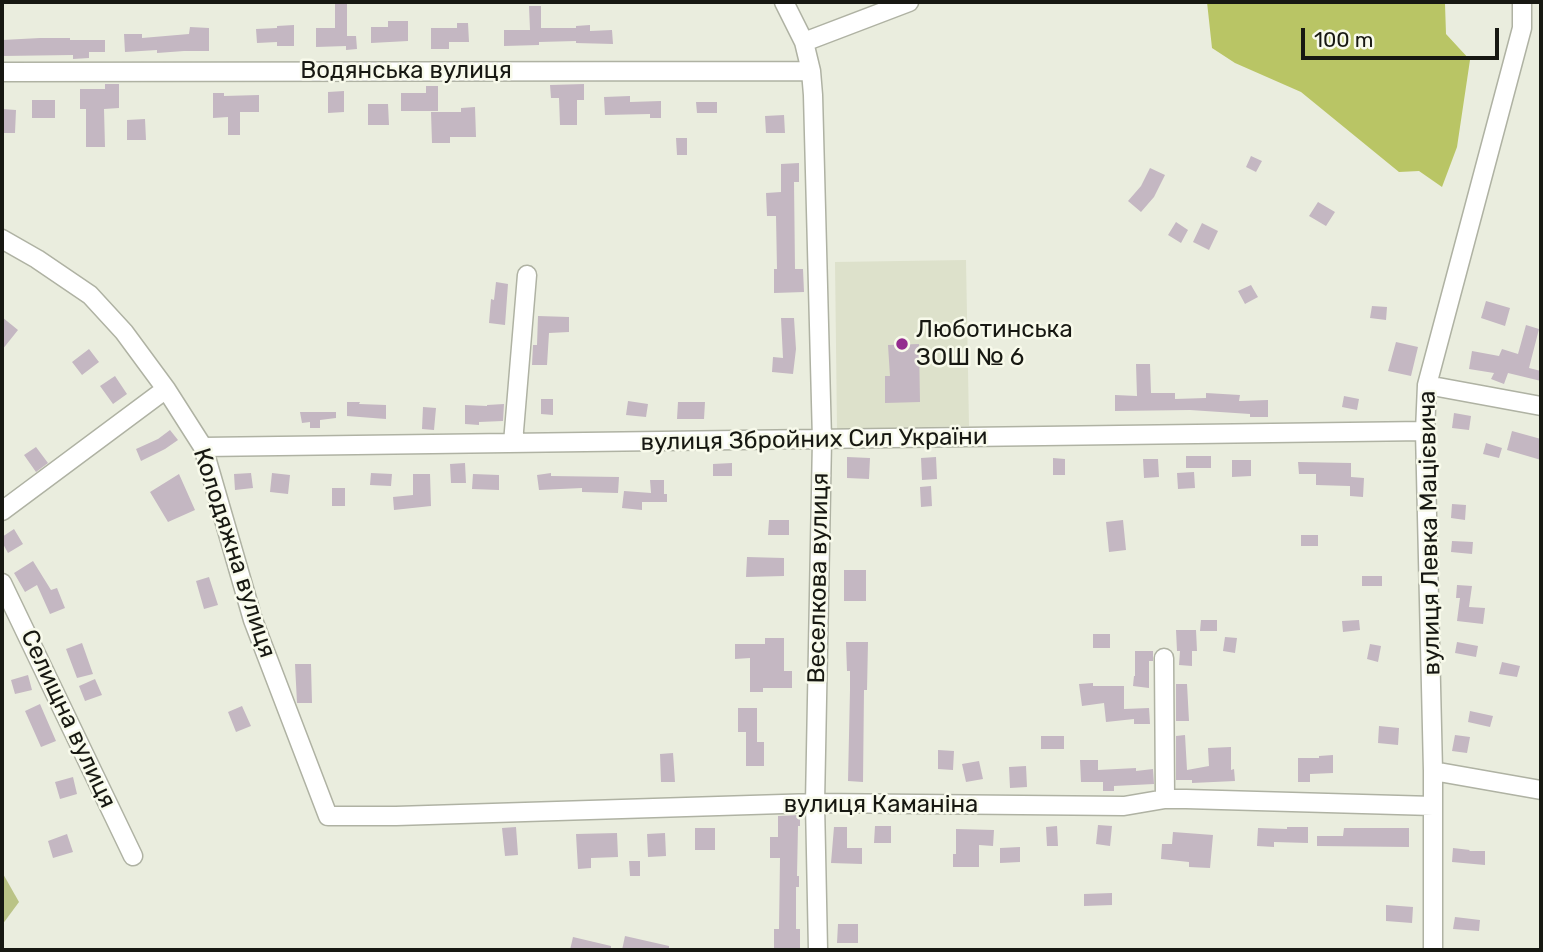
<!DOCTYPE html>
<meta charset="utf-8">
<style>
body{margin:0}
#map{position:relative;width:1543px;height:952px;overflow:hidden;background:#eaedde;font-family:Rubik,sans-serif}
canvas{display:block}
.frame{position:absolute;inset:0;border:4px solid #171812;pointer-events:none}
.scale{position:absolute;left:1301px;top:28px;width:198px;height:32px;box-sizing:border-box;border:4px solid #171812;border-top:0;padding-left:9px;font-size:21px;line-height:24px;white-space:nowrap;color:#171812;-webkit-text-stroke:5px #f8faeb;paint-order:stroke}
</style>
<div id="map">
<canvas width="1543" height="952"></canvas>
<div class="frame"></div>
<div class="scale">100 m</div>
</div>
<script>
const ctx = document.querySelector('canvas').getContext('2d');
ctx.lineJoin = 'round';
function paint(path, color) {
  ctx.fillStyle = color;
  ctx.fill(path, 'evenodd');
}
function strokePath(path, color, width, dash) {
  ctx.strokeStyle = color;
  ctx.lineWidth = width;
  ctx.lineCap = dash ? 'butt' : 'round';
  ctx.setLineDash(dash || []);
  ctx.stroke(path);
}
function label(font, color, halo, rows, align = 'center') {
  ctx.font = font + ' Rubik,sans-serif';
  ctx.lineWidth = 5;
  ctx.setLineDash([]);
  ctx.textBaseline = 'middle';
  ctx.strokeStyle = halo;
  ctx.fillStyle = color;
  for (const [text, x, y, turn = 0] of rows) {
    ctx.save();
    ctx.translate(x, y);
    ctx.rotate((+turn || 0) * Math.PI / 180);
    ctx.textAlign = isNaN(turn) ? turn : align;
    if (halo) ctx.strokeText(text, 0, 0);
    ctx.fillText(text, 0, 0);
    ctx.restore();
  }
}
paint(new Path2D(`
 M966,260L969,426L837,429L835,262Z`), '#dde1cb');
paint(new Path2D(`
 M2,872L19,902L2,925Z`), '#bac386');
paint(new Path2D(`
 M1207,2H1436L1445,4L1446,34L1470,60L1457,147L1442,187L1419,171L1399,172L1301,92L1235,63L1212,48Z`), '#b9c565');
paint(new Path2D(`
 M335,2H347V36H356L357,49L346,50V46L316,47V28H335Z
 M529,6H541V28H576V26L590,25V31L612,30L613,44L576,43V41L539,42V45L504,46V30H530Z
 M388,21H408V41L371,43V27H388Z
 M457,23H468L469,42H449V49H431V28H457Z
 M294,25V46H277V42L257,43L256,29L277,28V26Z
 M190,27L209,28V51H184L157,53V50L125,52L124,34H142V38L189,34Z
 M40,38H70V40H105V52H89V58L73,59V55L2,56V40Z
 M105,84H119V108L104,109L105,147H86V109H80V89H105Z
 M584,84V100H577V125H560L559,98H551L550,85Z
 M426,86H438V111H401V93H426Z
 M344,91V112L328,113V92Z
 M213,93H224V96L259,95V112H240V135H228V117L213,118Z
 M630,96V102L661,101V118H650V114L605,115L604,97Z
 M32,100H55V118H32Z
 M696,102H717V113H697Z
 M368,104H388L389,125H368Z
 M475,107L476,137H450V143H432L431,112H461V108Z
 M2,109L16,110L15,133H2Z
 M784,115L785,133H766L765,116Z
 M145,119L146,140H127V120Z
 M676,138H687V155H677Z
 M1251,156L1262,161L1256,172L1246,167Z
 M799,163V182H794L795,269H803L804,292L774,293V269H777L776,216H767L766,193L781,192V164Z
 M1150,168L1165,175L1154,197L1141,212L1128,201L1141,186Z
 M1318,202L1335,212L1326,226L1309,216Z
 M1176,222L1188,230L1181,243L1168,235Z
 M1202,223L1218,231L1209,250L1193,242Z
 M496,282L508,284L505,325L489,323L491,299L494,300Z
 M1251,285L1258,297L1245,304L1238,291Z
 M1486,301L1510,308L1505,326L1481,318Z
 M1372,306L1387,307L1386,320L1370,318Z
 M538,316L569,317V332L549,333L547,365H532L533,345H537Z
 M2,317L18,330L2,350Z
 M781,318H794L796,349L793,374L772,372L773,357L783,358Z
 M1526,325L1539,329L1529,368L1541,371V381L1508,373L1504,384L1491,379L1494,373L1469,369L1472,351L1499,356L1502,349L1518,354Z
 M1396,342L1418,347L1411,376L1388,371Z
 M919,344L920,402L885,403V376H890L888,345Z
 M89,349L99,362L82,375L72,362Z
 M1136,364H1150L1151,393H1175V399L1206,398V393L1240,395L1239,401L1268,400V417H1250V414L1190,410L1115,411V395L1137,396Z
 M115,376L127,394L113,404L100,386Z
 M1344,396L1359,399L1357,410L1342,407Z
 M541,399H553V415L541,414Z
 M628,401L648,404L646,417L626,415Z
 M347,402H360L359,404L386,405V419L347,416Z
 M678,402H705L704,419H677Z
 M504,404L503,421L479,422V425L465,424V405L487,406V405Z
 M423,407L436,408L434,430L422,429Z
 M300,412H336V418L320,420V428H310V422L302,423Z
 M1454,413L1471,416L1469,430L1452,428Z
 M170,430L178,440L165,449L141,461L136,449L158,439Z
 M1512,431L1541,439V460L1507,450Z
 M1486,443L1502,448L1499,458L1483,454Z
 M36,447L48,463L36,472L24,455Z
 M1186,456H1211V468H1186Z
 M847,457L870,458L869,479L847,478Z
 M936,457L937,479L922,480L921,458Z
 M1053,458L1065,459V475H1053Z
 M1143,459H1158L1159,477L1144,478Z
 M1232,460H1251V476L1232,477Z
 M1298,462L1351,463V477L1364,478L1363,497L1350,496V486L1316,485V474H1299Z
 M465,463L466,483H451L450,464Z
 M732,463V476H713V464Z
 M1194,472L1195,488L1178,489L1177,473Z
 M251,473L253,488L235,490L234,474Z
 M272,473L290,475L288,494L270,492Z
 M371,473L392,474L391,486L370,485Z
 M551,473V476L619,477L618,493L582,492V488L539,490L537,475Z
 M179,474L195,510L168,522L150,492Z
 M413,474H430L431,506L394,510L393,497L413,495Z
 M473,474L499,475V490L472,489Z
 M650,480H664V494H667V502H642V510L622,508L624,491L651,493Z
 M931,486L932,506L921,507L920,487Z
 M332,488H345V506H332Z
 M1452,504L1466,505L1465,520L1451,518Z
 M769,520H789V535H768Z
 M1123,520L1126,550L1109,552L1106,522Z
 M14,529L23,544L8,553L2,542V537Z
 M1301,535H1318V546H1301Z
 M1452,541L1473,542L1472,554L1451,552Z
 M747,557L784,558V576L746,577Z
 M33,561L51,590L57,588L65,608L50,614L37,585L25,592L14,573Z
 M844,570H866V601H844Z
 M1362,576H1382V586H1362Z
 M209,577L218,605L204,609L196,581Z
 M1457,585L1472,586L1469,607L1485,608L1483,624L1457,621L1460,598H1456Z
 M1201,620H1217V631H1200Z
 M1359,620L1360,630L1343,632L1342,621Z
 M1176,630H1196L1197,651H1192V666L1179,665L1180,651H1177Z
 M1093,634H1110V648H1093Z
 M1225,637L1237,638L1235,653L1223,651Z
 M765,638H784V671H792V688H763V692H750V658L735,659V644H765Z
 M846,642H868L867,690H864L863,782L848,781L850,690V671H847Z
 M1457,642L1478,646L1476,657L1455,653Z
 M82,643L93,674L77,678L66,649Z
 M1370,644L1381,646L1378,662L1367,659Z
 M1135,651H1153V661H1149V688L1133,686L1134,676H1135Z
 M1502,662L1520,666L1517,677L1499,674Z
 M295,664H311L312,703H297Z
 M28,675L32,690L15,694L11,680Z
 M95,679L102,695L85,701L79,686Z
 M1093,683V686H1124V709L1149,708L1150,724H1134V719L1106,722L1104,703L1082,706L1079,684Z
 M1176,684H1187L1189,721H1176Z
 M40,704L56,741L41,747L25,711Z
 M242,706L251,726L236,732L228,712Z
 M738,708H757V742H764V766H746V732H738Z
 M1470,711L1493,716L1490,727L1468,722Z
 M1379,726L1399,728L1398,745L1378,743Z
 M1185,735L1187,770L1209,766L1208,748L1231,747V770L1234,769L1235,781L1192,783V780H1176V736Z
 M1455,735L1470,737L1467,753L1452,751Z
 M1041,736H1064V749H1041Z
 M938,750L954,751L953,770L938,769Z
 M673,753L675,782H661L660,754Z
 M1333,755V773L1310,774V782H1298V758H1319V756Z
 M1080,760H1098V770L1136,768V771L1153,769L1154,784L1114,786V791H1103V782H1081Z
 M979,761L983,779L966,782L962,764Z
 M1026,766L1027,787L1010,788L1009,767Z
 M73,777L77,794L60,799L55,782Z
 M800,815V826H798L797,876H799V887H796V929H800V950H774V929H779L780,858H770V837H778V816Z
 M1098,825L1112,826L1110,846L1096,844Z
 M875,826H891V843H874Z
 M1057,826L1058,846H1047L1046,827Z
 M516,827L518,855L505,856L502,828Z
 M834,827H847V848H862V864L831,863Z
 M1287,827H1308V843L1274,842V847L1257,846L1258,828L1287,829Z
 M695,828H715V850H695Z
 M1344,828H1409V847L1317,846V836H1343Z
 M956,829L994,830L993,846L979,845V867H953V854H956Z
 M1173,832L1213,835L1210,868L1189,867V862L1161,859L1162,844H1172Z
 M617,833L618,857L591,858V868L578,869L576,834Z
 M665,833L666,856L648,857L647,834Z
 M67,834L73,852L53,858L48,841Z
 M1020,847V862L1000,863V848Z
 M1453,848L1470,850L1469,851H1485V865L1452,862Z
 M629,861H640V876H630Z
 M1112,893V905L1084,906V894Z
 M1386,905L1413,907L1412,923L1386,921Z
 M1455,917L1480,920L1479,931L1453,929Z
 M838,924H858V943H837Z
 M625,936L669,946V950H622Z
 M573,937L611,946V950H570Z`), '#c4b7c2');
const minor = new Path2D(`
 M784,2L804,42L811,71L813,95L822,440L815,803L818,950
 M804,42L909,2
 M2,72L811,71
 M2,239L37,259L90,295L124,332L166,389L203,447L253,620L328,816H396L815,803L1124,806L1165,799H1186L1433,806
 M1427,385L1541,406
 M513,443L527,275
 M203,447L1425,431
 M2,511L166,389
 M2,583L133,856
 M1164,658L1165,799
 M1433,771L1541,790
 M1433,950V771L1425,431L1427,385L1522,28V2`);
strokePath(minor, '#afb2a3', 21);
strokePath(minor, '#fff', 18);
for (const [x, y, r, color] of [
 [902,344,7,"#942c8f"]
]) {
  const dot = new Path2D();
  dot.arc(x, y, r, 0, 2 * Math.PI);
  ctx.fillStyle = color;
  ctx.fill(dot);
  strokePath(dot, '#f8faeb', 2.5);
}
label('24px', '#171812', '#f8faeb', [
 ["Водянська вулиця",406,71],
 ["вулиця Збройних Сил України",814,440,-1],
 ["вулиця Левка Мацієвича",1430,533,-91],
 ["Колодяжна вулиця",234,553,72],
 ["Веселкова вулиця",819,578,-89],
 ["Селищна вулиця",68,719,65],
 ["вулиця Каманіна",881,805]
]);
label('24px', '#171812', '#f8faeb', [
 ["Люботинська",916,330],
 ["ЗОШ № 6",916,358]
], 'left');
</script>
